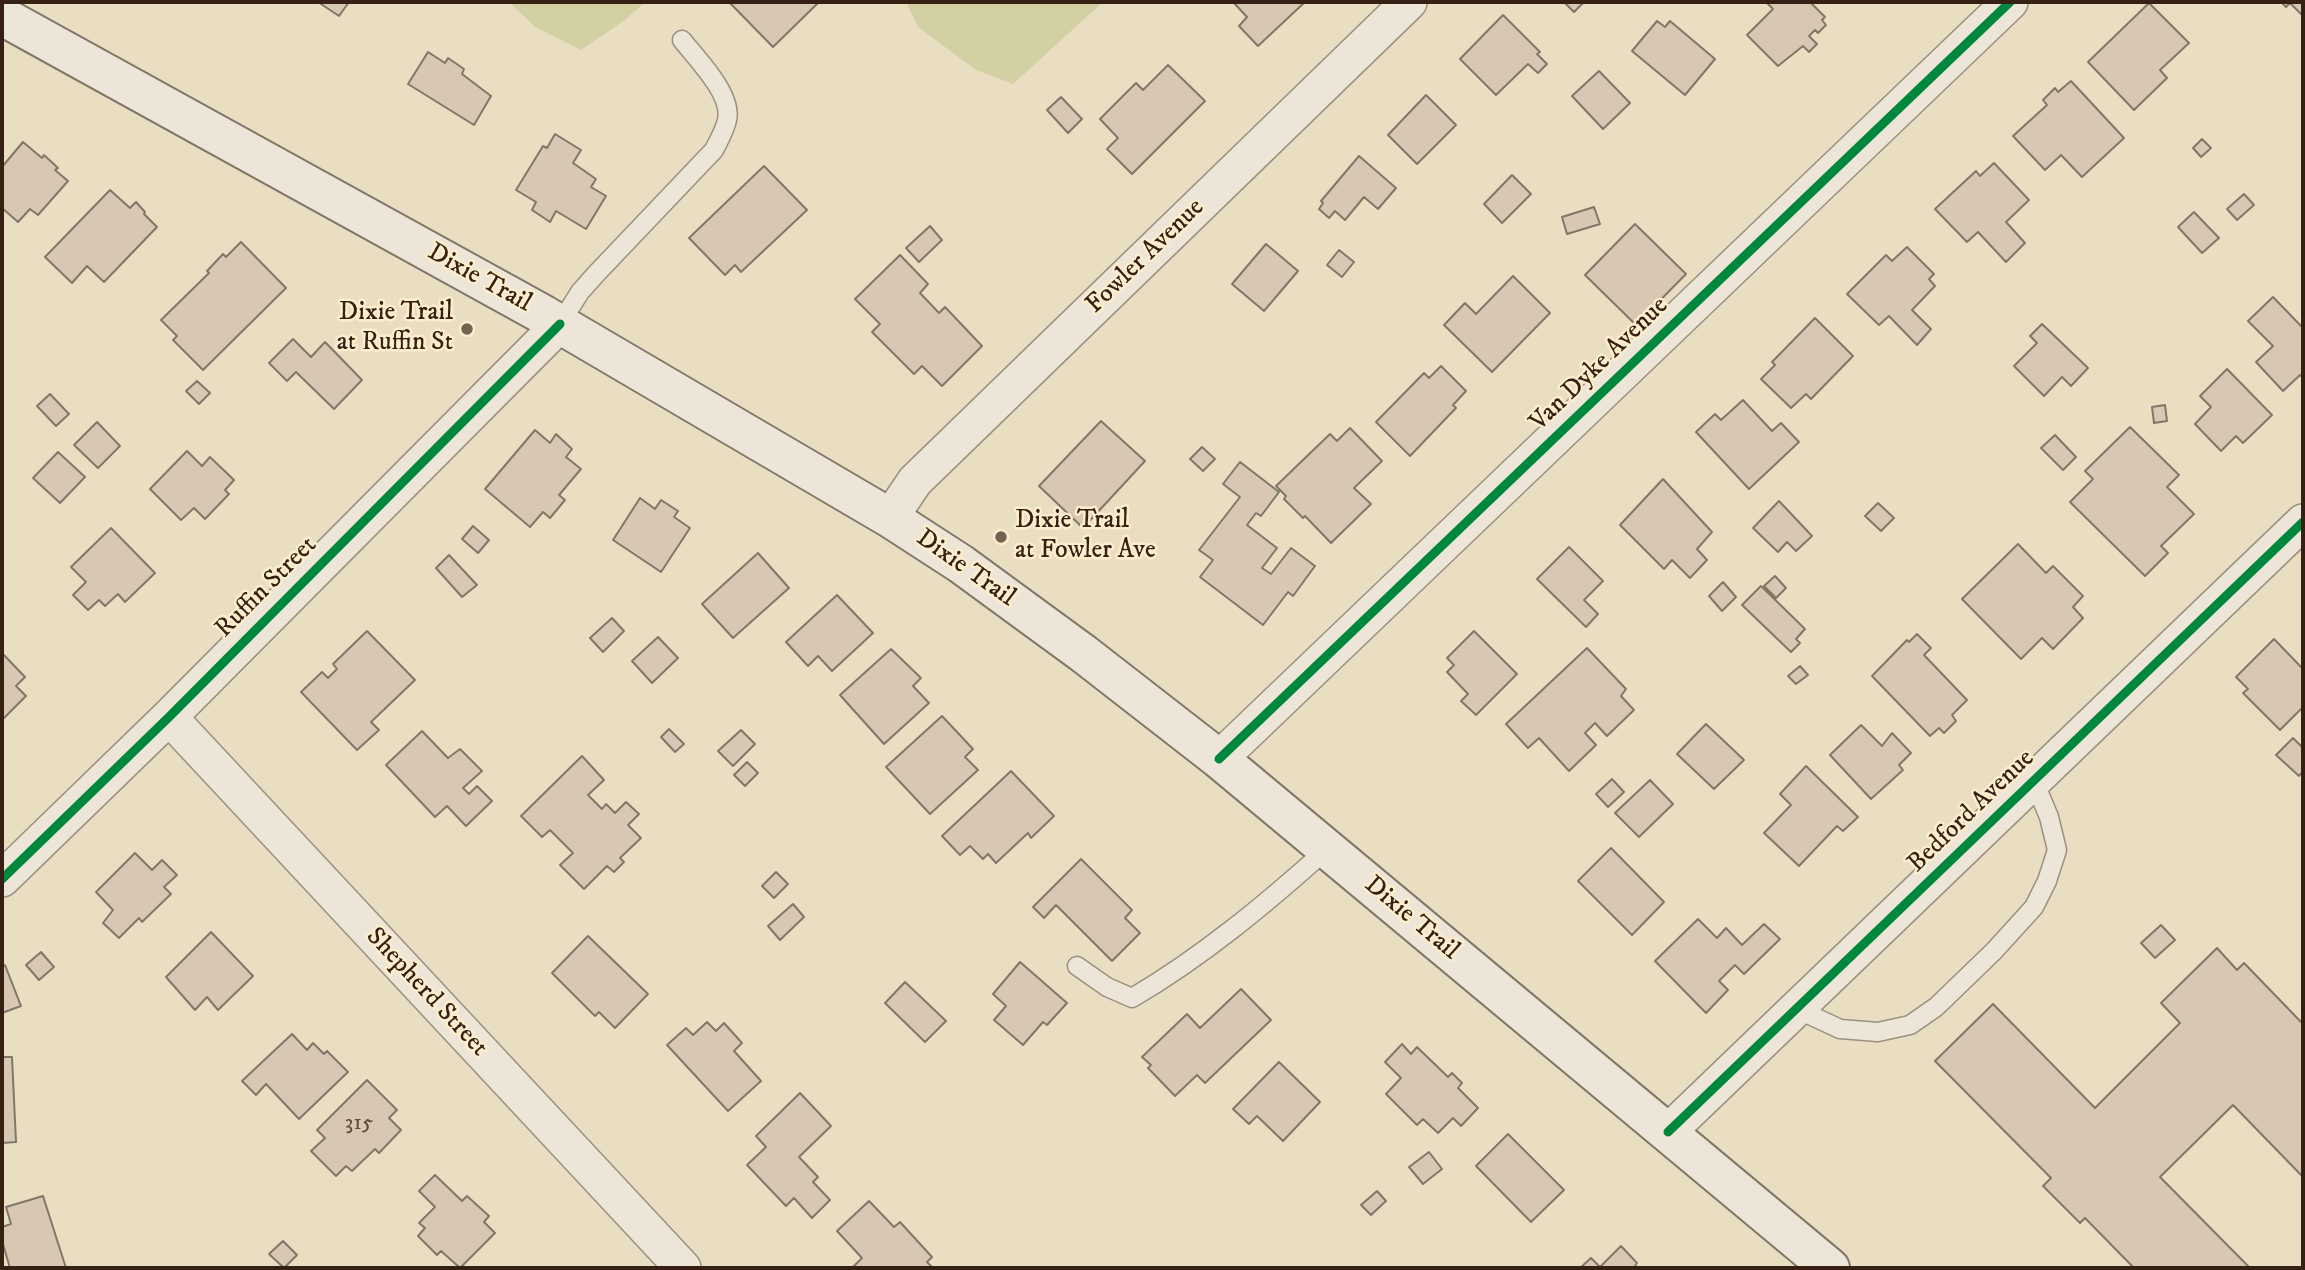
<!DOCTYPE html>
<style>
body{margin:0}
#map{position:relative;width:2305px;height:1270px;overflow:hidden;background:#eadec2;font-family:"IM FELL DW Pica",serif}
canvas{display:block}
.frame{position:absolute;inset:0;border:4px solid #352013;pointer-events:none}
</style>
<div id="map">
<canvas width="2305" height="1270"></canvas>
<div class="frame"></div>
</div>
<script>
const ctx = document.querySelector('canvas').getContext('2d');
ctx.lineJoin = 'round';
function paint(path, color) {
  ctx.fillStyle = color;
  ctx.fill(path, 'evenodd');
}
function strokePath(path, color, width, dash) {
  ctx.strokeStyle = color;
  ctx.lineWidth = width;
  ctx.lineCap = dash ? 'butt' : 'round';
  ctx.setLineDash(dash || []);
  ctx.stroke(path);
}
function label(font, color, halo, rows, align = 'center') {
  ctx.font = font + ' "IM FELL DW Pica",serif';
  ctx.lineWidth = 5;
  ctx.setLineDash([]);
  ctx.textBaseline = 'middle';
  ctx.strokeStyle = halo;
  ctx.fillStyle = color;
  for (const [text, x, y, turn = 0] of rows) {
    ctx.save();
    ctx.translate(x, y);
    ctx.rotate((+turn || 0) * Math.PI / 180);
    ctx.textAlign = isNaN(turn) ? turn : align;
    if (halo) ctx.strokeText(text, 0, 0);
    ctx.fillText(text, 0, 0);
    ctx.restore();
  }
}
paint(new Path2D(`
 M509,2H645L625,20L581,50L535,27Z
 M906,2H1103L1013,84L976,70L918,27Z`), '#d3d0a4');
const building = new Path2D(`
 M318,2H349L339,16Z
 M729,2H819L773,47Z
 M1233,2H1305L1258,46L1239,26L1247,17Z
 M1564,2H1584L1574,12Z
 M1766,2H1810L1825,17L1822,20L1826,25L1818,33L1815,30L1809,36L1817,44L1809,52L1803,46L1778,66L1747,35L1773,9Z
 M2281,2H2303V16L2290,3L2286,7Z
 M2149,3L2189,43L2160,70L2167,78L2134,110L2088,62Z
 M1503,15L1540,52L1537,54L1547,64L1538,73L1528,64L1496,95L1460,59Z
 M1657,21L1665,27L1670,21L1715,59L1685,95L1632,51Z
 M428,52L445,63L448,58L464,69L462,74L491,96L474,125L408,84Z
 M1168,65L1205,101L1132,174L1107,149L1118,138L1100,119L1136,83L1143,90Z
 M1599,71L1630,103L1603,129L1572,96Z
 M2071,81L2124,138L2082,177L2061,155L2045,170L2013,136L2047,105L2043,100L2055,88L2058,92Z
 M1426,95L1456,125L1417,164L1388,135Z
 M1061,97L1082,119L1068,133L1047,110Z
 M555,134L581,150L573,163L596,179L591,187L606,196L586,229L556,211L550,222L532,210L536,202L516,190L543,146L547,148Z
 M2202,139L2211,148L2201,157L2193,148Z
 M23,142L42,158L44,155L58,168L55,170L68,181L38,215L30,209L18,222L2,208V167Z
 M1359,156L1396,188L1378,209L1364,197L1345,220L1335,211L1329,218L1319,209L1323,203L1321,201Z
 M1994,163L2029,200L2006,222L2025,243L2006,262L1978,232L1967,242L1935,209L1976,171L1980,176Z
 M764,166L807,210L741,272L735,265L725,275L689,238Z
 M1512,175L1531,194L1502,223L1484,204Z
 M110,190L130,208L136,202L145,212L144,214L157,227L104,282L87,266L72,283L45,257Z
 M2244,194L2254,205L2237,220L2227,209Z
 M1594,207L1600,224L1567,234L1562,217Z
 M2194,212L2219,238L2202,253L2178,227Z
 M1635,224L1686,274L1636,325L1585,275Z
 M930,226L942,240L919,262L906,248Z
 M241,242L286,288L203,370L173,340L177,336L161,320L209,273L207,271L223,254L226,257Z
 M1266,244L1298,271L1264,311L1232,284Z
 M1907,247L1934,274L1929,279L1935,286L1912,310L1931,329L1917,345L1889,316L1879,325L1847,294L1886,255L1892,261Z
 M1339,250L1354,262L1342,277L1327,265Z
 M900,255L928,284L920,293L939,313L945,307L982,346L942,386L922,366L914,374L872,332L880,324L855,299Z
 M1513,276L1550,313L1492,372L1444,325L1465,303L1476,314Z
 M2273,297L2303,328V378L2300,375L2283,391L2256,362L2273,346L2248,321Z
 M1815,318L1853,356L1811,399L1806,394L1791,408L1761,379L1775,365L1772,362Z
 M2042,324L2088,368L2071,386L2062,377L2044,396L2014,366L2037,343L2030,336Z
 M293,339L311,357L325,342L362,380L334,409L296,372L287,381L269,363Z
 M1441,366L1466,391L1453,405L1456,408L1410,456L1376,422L1424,373L1429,378Z
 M2227,369L2272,415L2243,443L2236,436L2221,451L2195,424L2211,407L2200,396Z
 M197,381L210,393L199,404L186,391Z
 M50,394L69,414L56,426L37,406Z
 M1743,400L1772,431L1781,423L1799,442L1749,489L1696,432L1715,414L1721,420Z
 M2165,405L2167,421L2154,423L2152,407Z
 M1101,421L1145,461L1083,528L1039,486Z
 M97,422L120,446L98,468L74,445Z
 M2130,427L2179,475L2167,487L2194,514L2161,546L2168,553L2145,576L2070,502L2093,479L2085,471Z
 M1350,428L1382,461L1354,488L1371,504L1331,543L1305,516L1303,518L1284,499L1286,496L1276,486L1330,434L1337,441Z
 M535,430L550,443L556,434L572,449L566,457L581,469L559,495L565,500L550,518L543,512L530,527L485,489Z
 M2055,435L2076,457L2063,470L2041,448Z
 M1202,447L1215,459L1203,471L1190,459Z
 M187,451L202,466L210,457L234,480L225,490L229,494L205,519L194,508L181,520L150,489Z
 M58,452L85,477L60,503L33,478Z
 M1240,462L1279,492L1261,516L1256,513L1247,525L1277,548L1262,568L1271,574L1291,548L1315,566L1293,596L1288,592L1263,625L1200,577L1213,560L1199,550L1240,497L1223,484Z
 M1663,479L1712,532L1697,549L1707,560L1690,578L1672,560L1664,569L1620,525Z
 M640,498L655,509L661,500L678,511L674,517L690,528L661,572L613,540Z
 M1779,501L1812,536L1796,551L1787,542L1778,552L1753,528Z
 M1878,503L1894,518L1881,531L1865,516Z
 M473,526L489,540L478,553L462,539Z
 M111,528L155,573L125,602L118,594L105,606L99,600L88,610L73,595L86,582L71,567Z
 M2018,544L2046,573L2053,566L2083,596L2073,607L2083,618L2053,649L2042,638L2021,659L1962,599Z
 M1569,547L1603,581L1584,600L1598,614L1586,627L1537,579Z
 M758,553L789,588L733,638L702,604Z
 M449,555L477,585L462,597L436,568Z
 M1775,576L1786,588L1776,598L1764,586Z
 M1723,582L1736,597L1722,611L1709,596Z
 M1761,586L1805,629L1796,639L1800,643L1791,652L1742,605Z
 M837,595L873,633L832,671L818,656L808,666L786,642Z
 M612,618L624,631L603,652L590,638Z
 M367,631L415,680L371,722L379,730L357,750L301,692L322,672L328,678L337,669L333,664Z
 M1474,631L1517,674L1476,715L1461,701L1468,694L1447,672L1454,665L1447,658Z
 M1917,634L1931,648L1924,655L1967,700L1952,715L1956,721L1944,733L1939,728L1930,736L1872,676L1907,640L1909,642Z
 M658,637L678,658L652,683L632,661Z
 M2274,639L2303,669V707L2280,730L2243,693L2248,689L2236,677Z
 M1587,648L1626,689L1621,696L1634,710L1607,736L1595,723L1585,733L1596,745L1569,771L1539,738L1528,748L1506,724Z
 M891,649L921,678L913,686L929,703L884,744L840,695Z
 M2,653L25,677L16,686L26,696L2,720Z
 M1800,666L1808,675L1796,684L1788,676Z
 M942,716L973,749L965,757L978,770L930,814L886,767Z
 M1706,724L1744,760L1714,789L1677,754Z
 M1861,725L1882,746L1892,733L1911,753L1899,765L1903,770L1871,799L1830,755Z
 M669,729L684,744L675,752L661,737Z
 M741,730L755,744L733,766L718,751Z
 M422,731L448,758L460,749L482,771L463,788L469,794L477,786L492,801L466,826L447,806L435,817L386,765Z
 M2293,738L2303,748V771L2299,776L2276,755Z
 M582,756L604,780L588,795L602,809L606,804L615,813L626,802L639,814L628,825L641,838L620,858L624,862L614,872L607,866L584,889L560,865L573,853L550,830L542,837L521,816Z
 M747,762L758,773L745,786L734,775Z
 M1806,766L1858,817L1843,831L1837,826L1799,866L1764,833L1791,805L1780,794Z
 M1011,771L1054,816L1031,838L1028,833L996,863L988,854L983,859L970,846L960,855L942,836Z
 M1612,779L1624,792L1608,807L1596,794Z
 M1650,780L1673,804L1639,837L1615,813Z
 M1611,848L1664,902L1632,935L1578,881Z
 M135,853L152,870L162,860L177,875L164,887L171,894L142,922L139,918L119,938L103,923L113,910L96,892Z
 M1081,859L1132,910L1125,918L1140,933L1112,961L1056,905L1044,918L1033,907Z
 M776,872L788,884L774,898L762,886Z
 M793,904L804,917L780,940L768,926Z
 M1698,919L1717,938L1726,928L1742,945L1764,924L1780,939L1744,974L1735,965L1719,981L1728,990L1706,1013L1655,961Z
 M2161,925L2175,940L2155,958L2141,943Z
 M211,932L253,976L218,1010L207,997L195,1010L166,977Z
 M588,936L648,994L615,1028L599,1012L595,1016L552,973Z
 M2217,948L2237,970L2244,963L2303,1024V1177L2233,1105L2160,1177L2250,1268H2134L2085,1218L2080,1223L2043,1186L2051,1178L1935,1061L1993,1004L2095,1108L2180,1023L2161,1003Z
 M41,952L54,967L39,980L26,965Z
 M1020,962L1067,1003L1047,1025L1043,1022L1023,1045L994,1020L1006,1006L993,994Z
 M5,965L21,1006L2,1013V967Z
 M905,982L946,1021L925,1042L885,1003Z
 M1241,989L1271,1020L1205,1083L1197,1075L1175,1096L1148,1068L1151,1065L1142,1057L1187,1014L1200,1028Z
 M707,1022L716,1031L724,1023L742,1043L734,1051L761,1081L728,1111L667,1045L686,1028L693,1035Z
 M292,1034L307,1050L313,1043L324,1054L327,1051L348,1072L299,1119L266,1084L256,1095L242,1081Z
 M1402,1044L1411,1054L1417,1047L1448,1077L1452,1073L1462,1083L1458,1088L1478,1108L1461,1126L1453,1118L1438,1133L1423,1119L1417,1125L1386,1094L1401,1078L1385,1062Z
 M2,1057H12L16,1142L2,1143Z
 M1279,1062L1320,1102L1283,1141L1257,1116L1249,1124L1233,1109Z
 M367,1080L397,1110L389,1118L401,1130L379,1153L375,1149L352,1171L346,1166L336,1176L311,1151L325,1138L317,1130Z
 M800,1093L831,1126L799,1157L818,1177L813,1182L830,1200L812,1218L794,1198L786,1206L747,1165L766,1147L756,1136Z
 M1508,1134L1564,1190L1531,1222L1476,1166Z
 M1429,1152L1442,1169L1423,1184L1409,1167Z
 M435,1175L462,1201L467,1196L489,1216L484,1222L495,1233L460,1268L441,1251L437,1255L418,1236L425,1228L419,1223L435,1207L419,1191Z
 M1377,1191L1386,1201L1371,1215L1361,1205Z
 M43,1196L66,1268H10L2,1241V1227L11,1224L6,1207Z
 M869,1201L894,1227L900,1222L932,1257L927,1262L933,1268L853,1267L862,1258L837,1231Z
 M283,1241L297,1255L284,1268L269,1254Z
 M1621,1246L1637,1263L1635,1266L1637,1268H1580L1591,1258L1600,1267Z`);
paint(building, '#d8c7b3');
strokePath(building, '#807768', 2);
const service = new Path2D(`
 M560,324L580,292L596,274L714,150C719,140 725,130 727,120C733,95 697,59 682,40
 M1077,966L1107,987L1132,998C1202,957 1267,903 1327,849
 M1797,1009L1840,1029L1878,1032L1910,1025L1936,1007L1994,951L2034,907L2047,881L2057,850L2049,817L2034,781`);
const minor = new Path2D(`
 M890,518L915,481L1409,2
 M169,717L683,1268
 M1219,759L2010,2
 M2,879L169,717L560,324
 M1668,1132L2303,522`);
const secondary = new Path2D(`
 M2,16L544,315L890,518L961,564L1084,654L1219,759L1830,1268`);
strokePath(service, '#9a907f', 21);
strokePath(minor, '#9a907f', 38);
strokePath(secondary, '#807768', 42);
strokePath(service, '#ede6d8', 18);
strokePath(minor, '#ede6d8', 35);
strokePath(secondary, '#ede6d8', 38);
strokePath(new Path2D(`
 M1219,759L2010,2
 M2,879L169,717L560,324
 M1668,1132L2303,522`), '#00873e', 9);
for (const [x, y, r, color] of [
 [467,329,7,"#746250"],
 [1001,537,7,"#746250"]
]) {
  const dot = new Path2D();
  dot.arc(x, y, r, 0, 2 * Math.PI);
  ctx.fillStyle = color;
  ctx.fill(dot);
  strokePath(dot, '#fcedcd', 2.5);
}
label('23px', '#5e4a3b', null, [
 ["315",359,1124]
]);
label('26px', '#352013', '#fcedcd', [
 ["Fowler Avenue",1146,257,-44],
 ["Dixie Trail",479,279,29],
 ["Van Dyke Avenue",1600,365,-44],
 ["Dixie Trail",965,569,35],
 ["Ruffin Street",267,588,-45],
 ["Bedford Avenue",1972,812,-44],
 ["Dixie Trail",1411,919,40],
 ["Shepherd Street",426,993,47]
]);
label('26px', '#352013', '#fcedcd', [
 ["Dixie Trail",453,314],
 ["at Ruffin St",453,344],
 ["Dixie Trail",1015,522,"left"],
 ["at Fowler Ave",1015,552,"left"]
], 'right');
</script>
